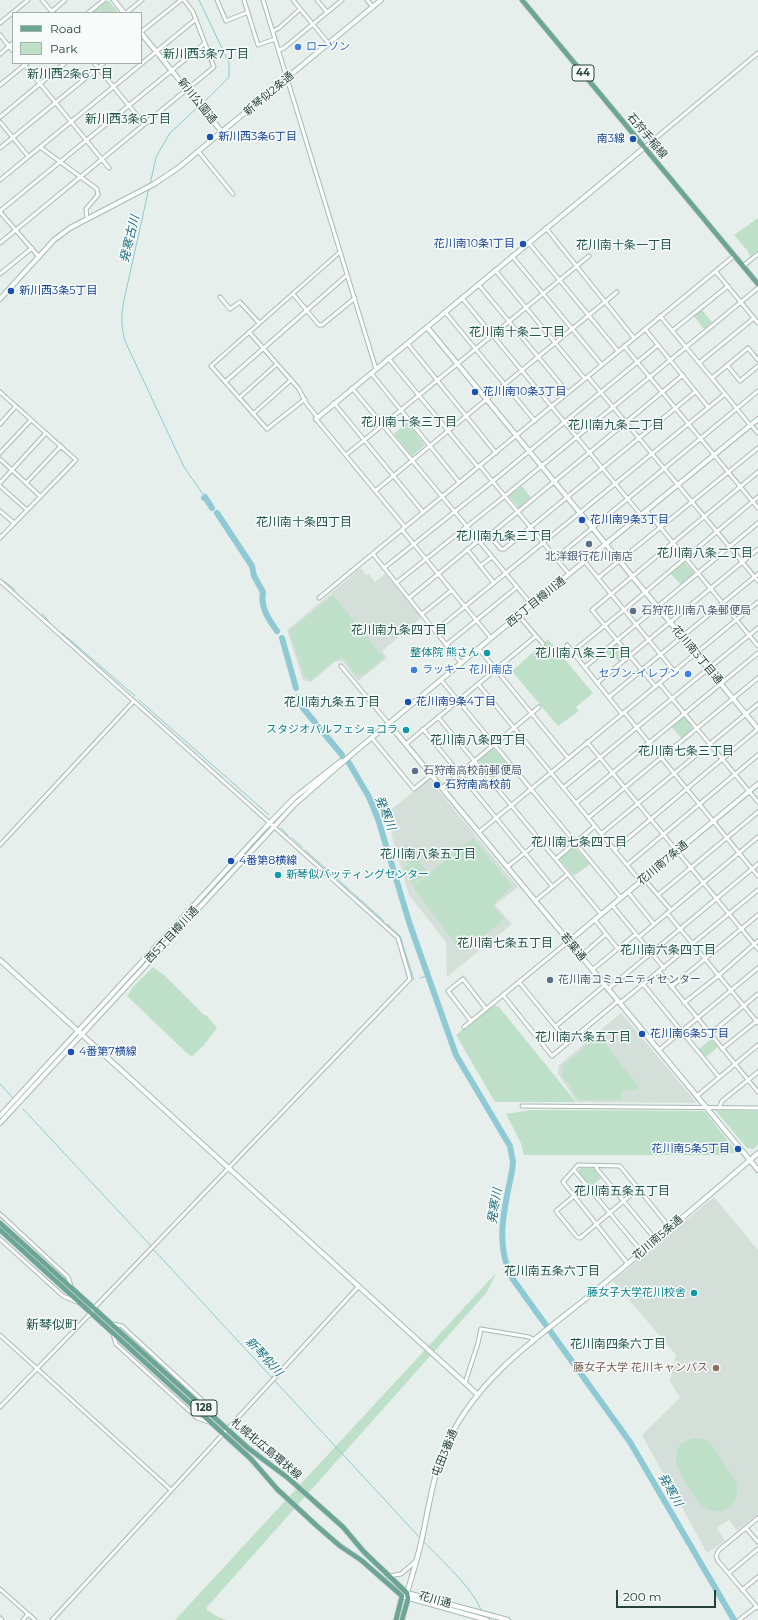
<!DOCTYPE html>
<meta charset="utf-8">
<style>
body{margin:0}
#map{position:relative;width:758px;height:1620px;overflow:hidden;background:#e6efeb;font-family:Montserrat,sans-serif}
canvas{display:block}
.legend{position:absolute;left:12px;top:12px;width:130px;height:52px;box-sizing:border-box;background:#f7fbf9;border:1px solid #a3b1ad;margin:0;padding:5px 7px;list-style:none;font-size:12px;color:#24423a}
.legend li{display:flex;align-items:center;gap:8px;height:20px}
.legend b{width:20px;border:1px solid #a3b1ad}
.scale{position:absolute;left:616px;top:1590px;width:100px;height:18px;box-sizing:border-box;border:2px solid #24423a;border-top:0;padding-left:5px;font-size:12px;line-height:14px;white-space:nowrap;color:#24423a;-webkit-text-stroke:3px #f7fbf9;paint-order:stroke}
</style>
<div id="map">
<canvas width="758" height="1620"></canvas>
<ul class="legend">
<li><b style="height:5px;background:#6aa596"></b>Road</li>
<li><b style="height:11px;background:#bfe0c8"></b>Park</li>
</ul>
<div class="scale">200 m</div>
</div>
<script>
const ctx = document.querySelector('canvas').getContext('2d');
ctx.lineJoin = 'round';
function paint(path, color) {
  ctx.fillStyle = color;
  ctx.fill(path, 'evenodd');
}
function strokePath(path, color, width, dash) {
  ctx.strokeStyle = color;
  ctx.lineWidth = width;
  ctx.lineCap = dash ? 'butt' : 'round';
  ctx.setLineDash(dash || []);
  ctx.stroke(path);
}
function label(font, color, halo, rows, align = 'center') {
  ctx.font = font + ' Montserrat,"Noto Sans JP",sans-serif';
  ctx.lineWidth = 3;
  ctx.setLineDash([]);
  ctx.textBaseline = 'middle';
  ctx.strokeStyle = halo;
  ctx.fillStyle = color;
  for (const [text, x, y, turn = 0] of rows) {
    ctx.save();
    ctx.translate(x, y);
    ctx.rotate((+turn || 0) * Math.PI / 180);
    ctx.textAlign = isNaN(turn) ? turn : align;
    if (halo) ctx.strokeText(text, 0, 0);
    ctx.fillText(text, 0, 0);
    ctx.restore();
  }
}
paint(new Path2D(`
 M361,568L366,575L369,574L375,582L385,574L422,617L382,651L387,658L358,681L342,661L335,662L311,682L303,680L287,630Z
 M429,779L518,887L495,905L512,924L447,977L446,942L409,895L393,841L388,812Z
 M621,1013L697,1103L577,1102L558,1074L559,1065Z
 M714,1197L758,1250V1514L737,1531L729,1520L717,1528L725,1541L707,1553L642,1435L680,1398L670,1381L676,1355L613,1281Z`), '#d4dfda');
paint(new Path2D(`
 M107,1H109L119,13H92Z
 M758,218V251L750,257L747,250L734,235Z
 M702,310L712,322L704,329L694,316Z
 M407,422L425,445L412,456L394,434Z
 M522,486L531,498L519,508L509,496Z
 M684,562L694,572L689,580L681,585L670,573L678,564Z
 M333,595L384,658L363,675L355,674L342,657L334,661L311,680L305,678L289,631Z
 M548,639L593,693L576,707L579,711L558,726L512,671Z
 M616,644L627,656L619,662L614,656L611,658L606,652Z
 M683,717L686,718L693,729L682,739L672,727Z
 M493,748L509,766L493,779L478,760Z
 M473,838L512,886L493,905L504,919L470,947L457,946L413,887Z
 M406,845L428,872L413,885L403,870L409,864L399,851Z
 M574,847L590,864L574,876L560,860V858Z
 M153,967L164,975L204,1015H206L217,1028L204,1045L192,1056L189,1055L127,996L132,988Z
 M493,1005L499,1007L576,1102H495L456,1035Z
 M599,1036L639,1087L638,1090L622,1091L621,1100H579L562,1075L563,1065Z
 M711,1039L718,1047L706,1057L699,1049Z
 M531,1110L704,1111L737,1152L724,1155H524L521,1143L506,1114Z
 M715,1110L758,1111V1145L753,1149L747,1148Z
 M580,1168H593L601,1178L591,1187L578,1172Z
 M496,1273L487,1292L207,1607V1610L218,1617L227,1620H175Z
 M695,1438L704,1439L711,1444L737,1484C741,1508 718,1520 700,1504C689,1487 655,1447 695,1438Z`), '#bfe0c8');
strokePath(new Path2D(`
 M199,0L229,63V77L201,105
 M150,185L156,157L170,133L198,107
 M149,188L124,300C121,315 121,326 125,341L184,467L205,497
 M4,581L15,590
 M42,614L48,620
 M62,633L135,696
 M139,700L269,815
 M281,828L288,835
 M292,838L302,847
 M305,850L384,921
 M387,924L400,936L414,980
 M420,978L427,976
 M0,1084L12,1097
 M23,1109L151,1246
 M153,1249L421,1539
 M423,1541C441,1560 472,1587 481,1610`), '#8ec9d4', 1);
strokePath(new Path2D(`
 M204,498L205,497L212,508
 M217,513L252,566L254,576L263,592C260,607 269,620 277,631
 M282,638L296,688
 M298,697L303,708L342,755
 M349,763L369,797L378,819L410,925L456,1055L510,1146L513,1162L512,1171C505,1207 494,1243 512,1278L630,1442L734,1620`), '#8ec9d4', 6);
const street = new Path2D(`
 M42,0L53,13
 M217,0L226,21L248,12
 M244,0L258,45L275,39
 M263,0L376,369
 M293,0L329,44
 M317,0L327,12
 M367,0L373,7
 M50,13L65,0
 M88,13L104,0
 M126,13L142,0
 M0,23L28,0
 M273,31L279,28L300,9
 M141,32L181,0
 M0,35L13,51
 M279,50L284,48L342,0
 M0,54L13,43
 M23,63L109,168
 M94,63L144,124
 M0,85L27,63
 M0,117L65,63
 M0,122L28,156
 M40,147L97,189L98,195L86,209L87,218
 M645,147L758,53
 M0,148L104,63
 M198,151L233,194
 M0,180L196,19
 M0,211L204,44
 M0,212L39,257
 M546,228L634,338
 M0,243L214,67L193,12L184,0
 M529,243L618,351
 M512,256L602,365
 M743,266L758,254
 M495,270L585,379
 M716,272L758,323
 M0,274L32,248
 M478,284L568,393
 M293,294L319,325H322L355,298
 M220,297L230,309L240,302L259,323
 M462,298L641,515
 M445,312L535,421
 M660,316L725,394
 M645,329L708,407
 M672,331L728,286
 M249,332L299,389L306,403L317,417
 M407,343L496,453
 M624,346L758,508
 M388,358L478,467
 M699,363L754,318
 M727,365L740,381L758,366
 M371,373L459,482
 M588,377L758,581
 M712,378L748,348L758,360
 M225,382L347,275
 M352,388L532,605
 M0,392L76,460L0,538
 M239,398L277,364
 M305,399L267,429L211,366L340,252
 M334,403L423,512
 M253,414L291,380
 M316,419L405,527
 M0,424L16,406
 M751,425L758,433
 M0,453L31,420
 M346,455L589,256
 M0,459L40,496
 M480,466L569,574
 M0,483L46,433
 M26,483L61,446
 M0,486L27,510
 M375,491L617,292
 M646,510L758,646
 M0,511L14,523
 M402,530L491,638
 M489,535L501,549H504L695,392
 M480,543L683,375
 M467,549L494,583
 M373,554L461,663
 M556,558L758,391
 M585,562L674,671
 M480,566L492,557
 M384,568L493,481L658,345
 M598,578L758,448
 M0,581L398,938L410,979L94,1308L91,1313L0,1407
 M396,583L505,496L758,288
 M319,598L734,256
 M409,598L478,541
 M422,614L452,590
 M519,616L543,644
 M435,631L725,394L750,425
 M446,645L517,587
 M567,645L622,714
 M479,649L568,758
 M572,652L624,610L758,497
 M341,666L389,724
 M585,667L758,523
 M441,680L621,898
 M597,683L758,549
 M659,683L758,802
 M478,684L641,882
 M655,686L592,610L758,472
 M609,697L758,574
 M624,712L758,876
 M438,717L601,914
 M423,729L552,886
 M372,738L414,789L431,775
 M587,742L758,949
 M406,744L536,636
 M442,788L539,707
 M563,788L758,628
 M576,803L758,653
 M588,818L758,678
 M479,832L758,602
 M601,834L758,704
 M0,845L134,701
 M614,850L758,729
 M556,859L595,826
 M627,865L758,755
 M507,867L541,840
 M644,879L671,910
 M628,892L654,924
 M658,895L758,812
 M535,901L568,874
 M612,905L664,968
 M667,913L758,1023
 M595,920L618,949
 M639,937L758,837
 M581,956L606,934
 M592,970L636,934
 M659,971L758,1092
 M519,982L568,1042
 M643,984L719,1077
 M671,987L758,915
 M608,989L758,864
 M503,995L552,1056L618,1001
 M620,1003L758,890
 M684,1003L718,976L758,941
 M471,1021L448,991L463,979L486,1009
 M556,1026L605,985
 M464,1027L569,941
 M710,1034L758,994
 M722,1049L758,1020
 M659,1050L758,968
 M697,1096L758,1045
 M522,1106L758,1108
 M719,1108L722,1101L758,1072
 M596,1166L597,1169L656,1240
 M574,1170L642,1252
 M574,1196L556,1211L577,1237L580,1238L638,1189
 M0,1214L68,1277L71,1286
 M0,1239L63,1296L77,1302
 M628,1264L563,1182L578,1165L620,1166L670,1228
 M113,1324L122,1326L202,1400L206,1409
 M113,1334L116,1344L197,1418L209,1422
 M0,1335L171,1490
 M465,1383L478,1343L481,1329L529,1337L534,1340
 M758,1518L719,1550L716,1556L718,1561L758,1608
 M746,1528L758,1542
 M729,1573L758,1549
 M388,1576L401,1574L416,1561
 M0,1589L35,1620
 M742,1590L758,1577
 M0,1618L2,1620
 M23,1620L28,1614
 M52,1620L359,1286
 M739,1620L756,1607`);
const secondary = new Path2D(`
 M114,0L124,13
 M141,33L222,132
 M0,299L54,240L70,228L154,184L178,168L381,0
 M427,327L758,729
 M316,419L645,147
 M389,724L758,1170
 M569,941L758,784
 M0,960L477,1394
 M0,1116L264,829L294,798L341,761
 M0,1123L295,804L351,755L491,638L758,419
 M407,1593C412,1576 417,1560 421,1543C429,1508 433,1471 449,1439C482,1373 539,1337 594,1292C649,1246 704,1200 758,1153
 M407,1593L508,1620
 M402,1596L487,1620`);
const primary = new Path2D(`
 M522,0L758,284
 M0,1223L248,1448L288,1478L343,1527L364,1552L407,1593L408,1599L402,1620
 M0,1230L251,1459L277,1489L317,1526L340,1546L361,1560L402,1596L396,1620`);
strokePath(street, '#a8b8b2', 5);
strokePath(secondary, '#a4bbb3', 6);
strokePath(primary, '#c2cac8', 6);
strokePath(street, '#fff', 3);
strokePath(secondary, '#fff', 4);
strokePath(primary, '#6aa596', 4.5);
for (const [x, y, r, color] of [
 [298,47,4,"#3f7fe0"],
 [210,137,4,"#1a4fb4"],
 [633,139,4,"#1a4fb4"],
 [523,244,4,"#1a4fb4"],
 [11,291,4,"#1a4fb4"],
 [475,392,4,"#1a4fb4"],
 [582,520,4,"#1a4fb4"],
 [589,544,4,"#5c6f8a"],
 [633,611,4,"#5c6f8a"],
 [487,653,4,"#0f9aa8"],
 [414,670,4,"#3f7fe0"],
 [688,674,4,"#3f7fe0"],
 [408,702,4,"#1a4fb4"],
 [406,730,4,"#0f9aa8"],
 [415,771,4,"#5c6f8a"],
 [437,785,4,"#1a4fb4"],
 [231,861,4,"#1a4fb4"],
 [278,875,4,"#0f9aa8"],
 [550,980,4,"#5c6f8a"],
 [642,1034,4,"#1a4fb4"],
 [71,1052,4,"#1a4fb4"],
 [738,1149,4,"#1a4fb4"],
 [694,1293,4,"#0f9aa8"],
 [716,1368,4,"#8d6e63"]
]) {
  const dot = new Path2D();
  dot.arc(x, y, r, 0, 2 * Math.PI);
  ctx.fillStyle = color;
  ctx.fill(dot);
  strokePath(dot, '#f7fbf9', 1.5);
}
for (const [x, y, w] of [
 [583,73,22],
 [204,1408,26]
]) {
  const box = new Path2D();
  box.roundRect(x - w / 2, y - 8, w, 16, 3);
  ctx.fillStyle = '#f7fbf9';
  ctx.fill(box);
  strokePath(box, '#24423a', 1);
}
label('bold 10px', '#24423a', null, [
 ["44",583,73],
 ["128",204,1408]
]);
label('11px', '#366cbe', '#f7fbf9', [
 ["ローソン",306,47],
 ["ラッキー 花川南店",422,670],
 ["セブン-イレブン",680,674,"right"]
], 'left');
label('11px', '#24423a', '#f7fbf9', [
 ["新琴似2条通",269,94,-40],
 ["新川公園通",197,101,51],
 ["石狩手稲線",647,136,50],
 ["西5丁目樽川通",536,602,-39],
 ["花川南3丁目通",697,655,50],
 ["花川南7条通",663,863,-40],
 ["西5丁目樽川通",172,935,-47],
 ["若葉通",573,947,50],
 ["花川南5条通",658,1238,-41],
 ["札幌北広島環状線",266,1449,40],
 ["屯田3番通",445,1453,-68],
 ["花川通",435,1600,15]
]);
label('11px', '#164399', '#f7fbf9', [
 ["新川西3条6丁目",218,137],
 ["南3線",625,139,"right"],
 ["花川南10条1丁目",515,244,"right"],
 ["新川西3条5丁目",19,291],
 ["花川南10条3丁目",483,392],
 ["花川南9条3丁目",590,520],
 ["花川南9条4丁目",416,702],
 ["石狩南高校前",445,785],
 ["4番第8横線",239,861],
 ["花川南6条5丁目",650,1034],
 ["4番第7横線",79,1052],
 ["花川南5条5丁目",730,1149,"right"]
], 'left');
label('11px', '#4e5e75', '#f7fbf9', [
 ["北洋銀行花川南店",589,557,"center"],
 ["石狩花川南八条郵便局",641,611],
 ["石狩南高校前郵便局",423,771],
 ["花川南コミュニティセンター",558,980]
], 'left');
label('11px', '#0d838f', '#f7fbf9', [
 ["整体院 熊さん",479,653],
 ["スタジオパルフェショコラ",398,730],
 ["新琴似バッティングセンター",286,875,"left"],
 ["藤女子大学花川校舎",686,1293]
], 'right');
label('11px', '#785e54', '#f7fbf9', [
 ["藤女子大学 花川キャンパス",708,1368]
], 'right');
label('12px', '#1f5548', '#f7fbf9', [
 ["新川西3条7丁目",206,54],
 ["新川西2条6丁目",70,74],
 ["新川西3条6丁目",128,119],
 ["花川南十条一丁目",624,245],
 ["花川南十条二丁目",517,332],
 ["花川南十条三丁目",409,422],
 ["花川南九条二丁目",616,425],
 ["花川南十条四丁目",304,522],
 ["花川南九条三丁目",504,536],
 ["花川南八条二丁目",705,553],
 ["花川南九条四丁目",399,630],
 ["花川南八条三丁目",583,653],
 ["花川南九条五丁目",332,702],
 ["花川南八条四丁目",478,740],
 ["花川南七条三丁目",686,751],
 ["花川南七条四丁目",579,842],
 ["花川南八条五丁目",428,854],
 ["花川南七条五丁目",505,943],
 ["花川南六条四丁目",668,950],
 ["花川南六条五丁目",583,1037],
 ["花川南五条五丁目",622,1191],
 ["花川南五条六丁目",552,1271],
 ["花川南四条六丁目",618,1344]
]);
label('italic 12px', '#1c6f80', '#f7fbf9', [
 ["発寒古川",130,239,-77],
 ["発寒川",385,813,67],
 ["発寒川",495,1206,-81],
 ["新琴似川",264,1357,47],
 ["発寒川",670,1490,60]
]);
label('13px', '#1f5548', '#f7fbf9', [
 ["新琴似町",52,1325]
]);
</script>
